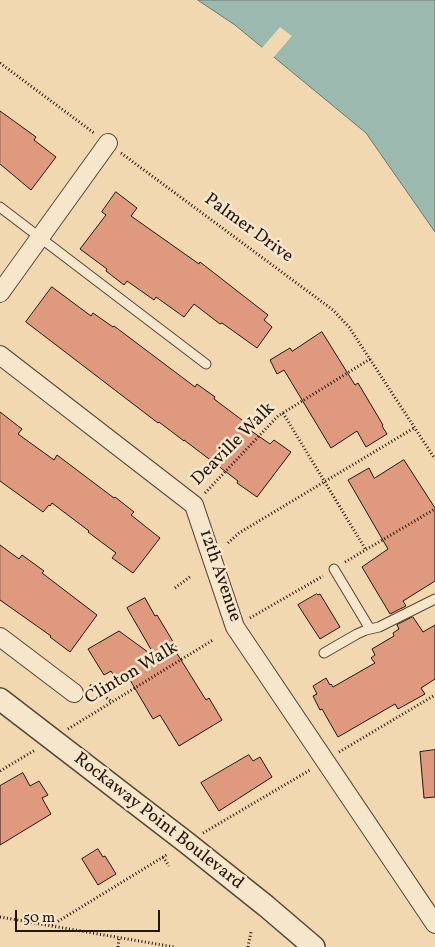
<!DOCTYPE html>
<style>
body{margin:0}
#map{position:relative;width:435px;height:947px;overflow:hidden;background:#f1d8b1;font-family:Vollkorn,serif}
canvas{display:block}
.scale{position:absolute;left:15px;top:910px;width:145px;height:22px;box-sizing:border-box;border:2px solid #25150d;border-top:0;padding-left:6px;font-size:15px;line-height:18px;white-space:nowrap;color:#25150d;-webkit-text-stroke:4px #f6e6cc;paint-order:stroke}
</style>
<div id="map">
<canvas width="435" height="947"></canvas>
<div class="scale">50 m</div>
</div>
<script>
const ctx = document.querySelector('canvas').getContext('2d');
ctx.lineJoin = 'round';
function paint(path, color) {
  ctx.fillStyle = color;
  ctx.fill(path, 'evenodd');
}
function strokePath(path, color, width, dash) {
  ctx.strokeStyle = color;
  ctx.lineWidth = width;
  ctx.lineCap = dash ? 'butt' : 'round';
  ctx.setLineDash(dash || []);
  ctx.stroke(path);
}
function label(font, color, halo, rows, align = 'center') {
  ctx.font = font + ' Vollkorn,serif';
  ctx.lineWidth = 5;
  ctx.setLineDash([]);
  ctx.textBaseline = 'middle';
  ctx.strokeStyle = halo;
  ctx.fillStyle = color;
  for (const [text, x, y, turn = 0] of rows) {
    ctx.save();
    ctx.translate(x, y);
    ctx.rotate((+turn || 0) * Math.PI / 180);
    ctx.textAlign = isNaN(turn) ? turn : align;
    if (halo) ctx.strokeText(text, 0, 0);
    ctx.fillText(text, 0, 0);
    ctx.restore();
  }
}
const water = new Path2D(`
 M198,0H435V232L366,133L235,25Z`);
paint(water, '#9bb9ae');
strokePath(water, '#6c776e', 1);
paint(new Path2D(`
 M280,27L292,36L272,59L261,49Z`), '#f1d8b1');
const building = new Path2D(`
 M0,111L36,137L34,140L56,157L31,190L0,164Z
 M116,192L137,208L131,216L199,264L200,262L268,315L264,320L272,327L257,348L222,323L220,324L194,304L184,317L156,297L154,300L127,281L124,285L106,271L107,269L80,249L106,215L102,212Z
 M52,287L91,316L93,313L113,327L114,326L195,387L197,384L215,397L214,399L246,423L244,426L270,444L274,440L291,452L257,497L237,483L238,481L184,440V441L159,422L158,423L26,322Z
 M322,332L355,385L358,383L383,425L382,426L387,434L366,447L357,431L331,448L284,370L277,374L270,360L290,348L292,351Z
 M0,412L22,429L18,434L54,460L57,455L114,498L115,497L134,512L131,515L160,538L133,573L112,558L116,553L88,532L89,531L52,503L50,506L49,505L43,512L0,481Z
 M404,460L435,508V581L403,601L406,606L390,614L362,567L388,549L348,480L369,468L374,478Z
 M0,545L19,559L22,555L44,571L42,573L97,615L70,652L50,637L51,636L0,600Z
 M317,594L318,595L320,594L340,627L320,639L298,605Z
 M145,598L155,616L157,615L178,650L176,652L206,700L209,698L222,720L179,746L160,715L153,719L130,680L120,686L111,671L104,675L88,649L119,631L156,658L127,608Z
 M413,617L423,632L435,625V679L421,688L425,694L398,709L395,704L338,737L322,709L320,710L313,696L317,694L313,686L326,678L330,685L331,684L333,687L375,663L371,658L375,655L372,649L394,636L393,633L399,629L397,625Z
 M435,750V797L424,798L420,752Z
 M249,755L253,761L260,757L272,777L219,811L201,783Z
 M23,773L30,786L39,781L48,795L42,798L51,814L0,845V786Z
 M98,849L103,857L105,856L116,874L98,885L82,859Z`);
paint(building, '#de997f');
strokePath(building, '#25150d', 1);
const service = new Path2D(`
 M0,207L206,364
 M334,569L370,629
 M324,653L357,634L366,630L379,627L435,599`);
const minor = new Path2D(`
 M0,293L108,143
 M0,355L194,505L235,627L435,924
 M0,637L74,693`);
const tertiary = new Path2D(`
 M0,699L187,843L266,906L314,947`);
strokePath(service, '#584636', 11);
strokePath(minor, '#584636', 20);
strokePath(tertiary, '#584636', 24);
strokePath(new Path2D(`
 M0,63L94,133
 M121,153L333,310L349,327L435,459
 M283,413L366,550
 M205,493L278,416L370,359
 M228,543L239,533L414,428
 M345,562L435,509
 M175,588L191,576
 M250,618L323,576
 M90,685L112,702
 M68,729L213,640
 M339,752L435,695
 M0,771L35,750
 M203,833L310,770
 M163,857L169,866
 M0,917L174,947
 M52,925L168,854
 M118,947L119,938
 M248,947L251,932L250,930`), '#25150d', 3, [1, 2.5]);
strokePath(service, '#f6e6cc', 9);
strokePath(minor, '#f6e6cc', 18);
strokePath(tertiary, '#f6e6cc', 21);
label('18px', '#25150d', '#f6e6cc', [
 ["Palmer Drive",248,229,36],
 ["Deaville Walk",234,445,-45],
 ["12th Avenue",219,576,71],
 ["Clinton Walk",132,674,-31],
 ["Rockaway Point Boulevard",158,822,38]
]);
</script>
